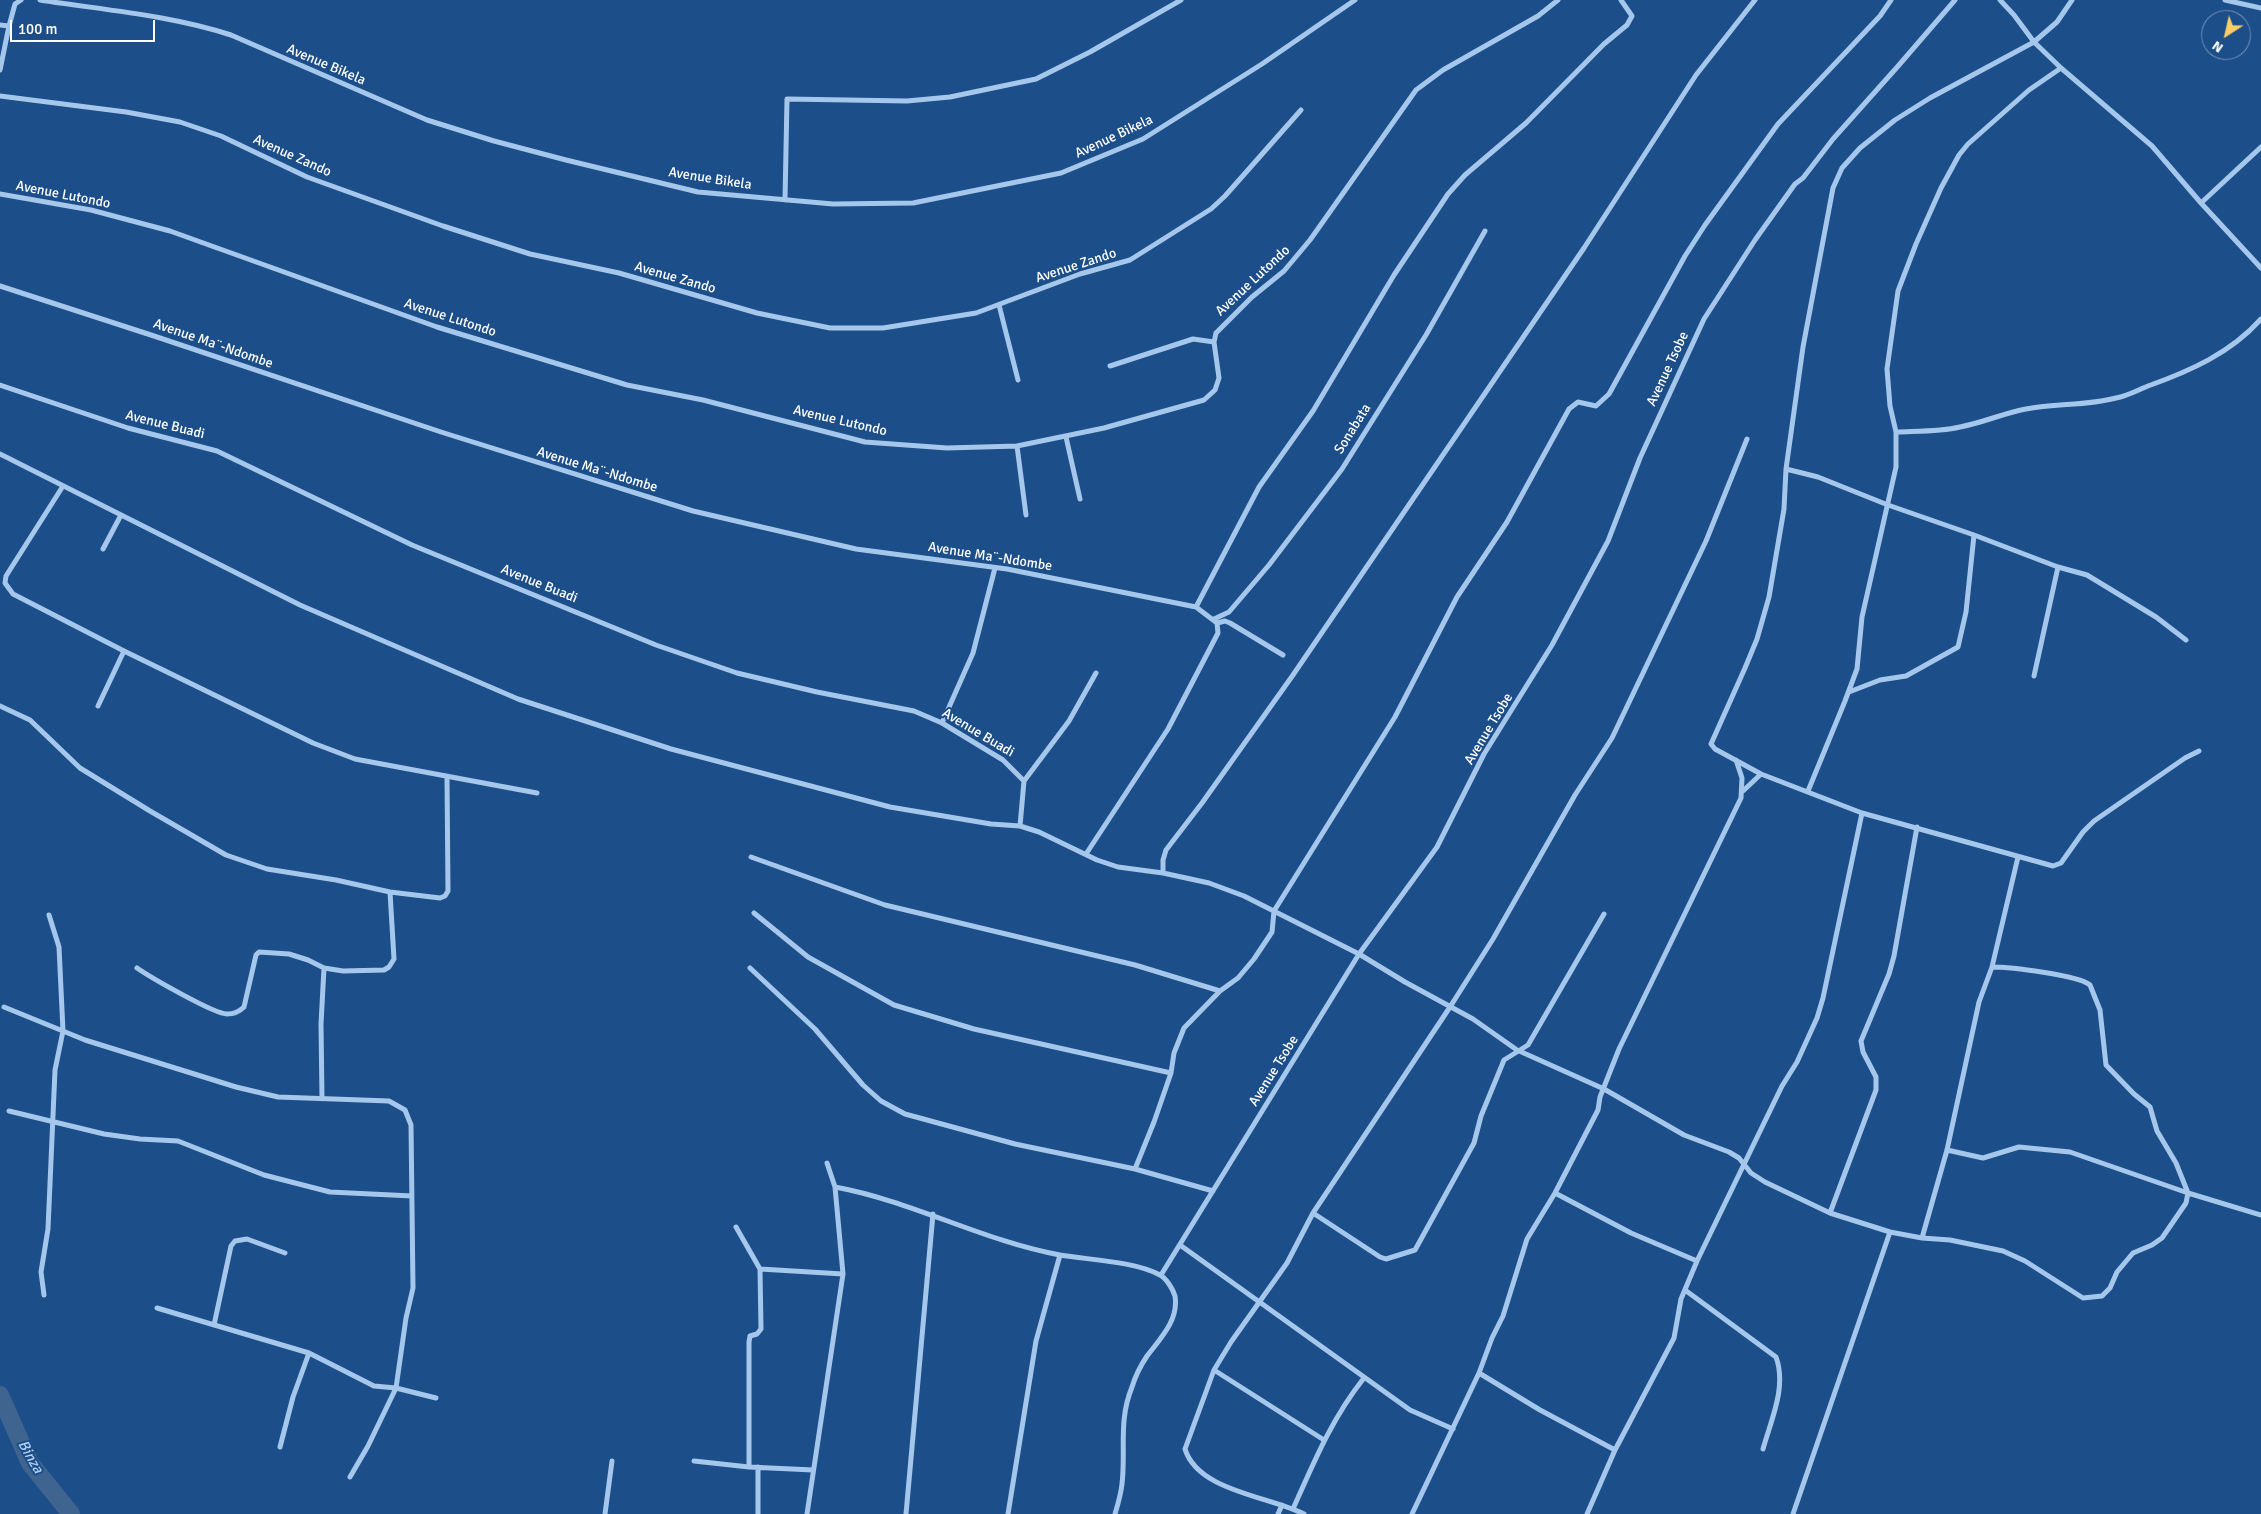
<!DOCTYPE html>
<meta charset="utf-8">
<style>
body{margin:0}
#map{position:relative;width:2261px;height:1514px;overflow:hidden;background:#1c4e8a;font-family:Signika,sans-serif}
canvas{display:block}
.north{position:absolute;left:2201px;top:10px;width:50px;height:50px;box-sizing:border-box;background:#1c4e8a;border:1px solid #7795b9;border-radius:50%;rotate:215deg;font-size:14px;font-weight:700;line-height:20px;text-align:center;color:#fff}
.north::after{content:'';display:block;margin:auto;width:18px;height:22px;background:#fdce64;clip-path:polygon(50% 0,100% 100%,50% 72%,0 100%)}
.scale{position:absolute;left:10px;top:20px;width:145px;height:22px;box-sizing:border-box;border:2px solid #fff;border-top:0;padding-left:6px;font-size:15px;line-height:18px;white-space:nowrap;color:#fff;-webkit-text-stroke:4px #1c4e8a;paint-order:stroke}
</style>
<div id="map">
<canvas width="2261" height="1514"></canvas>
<div class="north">N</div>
<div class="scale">100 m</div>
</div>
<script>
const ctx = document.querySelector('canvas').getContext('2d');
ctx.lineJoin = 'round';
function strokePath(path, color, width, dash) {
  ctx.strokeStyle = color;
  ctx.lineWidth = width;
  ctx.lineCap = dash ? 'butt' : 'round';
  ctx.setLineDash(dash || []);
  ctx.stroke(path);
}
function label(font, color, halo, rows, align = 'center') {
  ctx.font = font + ' Signika,sans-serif';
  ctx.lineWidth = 4;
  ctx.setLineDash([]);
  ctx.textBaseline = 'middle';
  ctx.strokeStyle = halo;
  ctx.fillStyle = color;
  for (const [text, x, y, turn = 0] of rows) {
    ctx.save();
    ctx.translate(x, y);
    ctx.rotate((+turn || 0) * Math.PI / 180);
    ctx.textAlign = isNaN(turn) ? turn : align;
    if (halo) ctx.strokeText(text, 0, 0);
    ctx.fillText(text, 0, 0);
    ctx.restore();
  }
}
strokePath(new Path2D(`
 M0,1395L30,1463L71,1514`), '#3f648f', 18);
strokePath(new Path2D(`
 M40,0C104,10 169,15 231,35L427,120L494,141L566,160L698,192L833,204L913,203L1061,173L1143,139L1262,64L1355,0
 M2000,0L2014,15L2034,42L2061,68L2152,146L2201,203L2261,268
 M2072,0L2057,22L2034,42L1930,98L1895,120L1860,148L1842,168L1833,188L1803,347L1786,469L1784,509L1769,597L1757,639L1745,668L1711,744L1715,749L1761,774L1862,813L2053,866L2061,863L2083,832L2094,821L2185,758L2199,751
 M2225,0L2261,8
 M0,25L9,26L15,4L21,0
 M0,70L9,26
 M0,96L126,112L180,122L221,136L307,177L443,226L530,254L619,273L757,313L830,328H883L976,313L1080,274L1130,260L1211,209L1225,196L1301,110
 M0,194L91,210L170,231L437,327L627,385L703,400L865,442L947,448L1017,446L1104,428L1204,400L1215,390L1219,378L1214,342L1216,333L1252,297L1284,271L1310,240L1416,90L1443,70L1538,16L1558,0
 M785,200L787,99L907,101L950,97L1036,79L1090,52L1181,0
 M2201,203L2261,147
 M0,286L151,335L441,432L693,511L856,549L1007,569L1196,607L1217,623L1218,633L1168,729L1086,854
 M999,305L1018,380
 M1110,366L1193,339L1214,342
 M0,385L128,428L217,451L412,545L656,645L737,673L817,692L914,711L942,723L1003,760L1024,781L1020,826
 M1896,432C1917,431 1939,432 1960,427C1982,423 2004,413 2026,409C2056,403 2086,406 2116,398C2127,396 2138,390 2148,386C2190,371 2231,353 2261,319
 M1066,437L1080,499
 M1017,446L1026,515
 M0,454L300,605L518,699L671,749L890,807L991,824L1020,826L1039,832L1097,860L1118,867L1163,873L1209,883L1244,896L1359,954L1405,982L1473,1019L1517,1050L1604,1089L1684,1135L1729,1152L1739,1158L1751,1173L1765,1182L1830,1213L1890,1232L1922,1238L1950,1240L2003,1251L2025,1261L2083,1298L2102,1296L2110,1288L2117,1272L2133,1253L2152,1245L2162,1238L2186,1203L2188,1193L2176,1163L2157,1131L2150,1107L2134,1094L2106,1065L2100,1010L2090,985C2078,975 2010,967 1992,967
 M1786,469L1818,477L1888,505L1974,535L2058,567L2087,575L2156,617L2186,640
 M63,486L6,576L5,583L13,594L124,651L313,743L355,759L537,793
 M103,549L121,515
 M1196,607L1259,487L1313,411L1394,275L1448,194L1465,175L1526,123L1604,44L1627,25L1632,16L1621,0
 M1214,619L1229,612L1269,565L1342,469L1426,335L1485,231
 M1217,623L1225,621L1230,623L1283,655
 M2034,676L2058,567
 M1849,692L1880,680L1906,676L1958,647L1966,612L1974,535
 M0,706L30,720L80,768L150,811L226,855L267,869L336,880L390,892L440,898L445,896L448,891L447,777
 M98,706L124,651
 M942,723L973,653L995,568
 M1024,781L1069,721L1096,673
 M1743,791L1761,774
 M1808,791L1845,701L1857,669L1862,617L1896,467V432L1890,406L1887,369L1898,291L1916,244L1941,188L1959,155L1968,144L2029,90L2061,68
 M751,857L885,905L1135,965L1220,991
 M1163,873V860L1166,850L1202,803L1293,675L1584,248L1696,75L1755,0
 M754,913L808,957L894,1005L974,1029L1171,1073
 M137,968C150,977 214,1014 227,1014C234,1014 239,1012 244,1007L256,955L259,952L289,954L308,960L324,968L343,971L384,970L389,967L394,959L390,892
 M750,968L815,1029L863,1085L881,1101L905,1114L1015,1144L1135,1169L1213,1191
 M4,1007L85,1040L236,1087L278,1097L389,1101L405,1110L411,1125L413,1288L406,1318L396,1388L368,1446L350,1477
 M322,1099L321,1024L324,968
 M9,1111L104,1134L140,1139L178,1141L264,1175L330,1192L412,1196
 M1947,1150L1983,1158L2019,1147L2070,1152L2188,1193L2261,1215
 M1135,1169L1154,1122L1171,1073L1174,1053L1184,1028L1220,991L1238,978L1254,959L1272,932L1274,911L1395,717L1457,597L1507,522L1569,409L1578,402L1596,406L1609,394L1685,256L1705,225L1778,124L1880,16L1891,0
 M835,1187C912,1201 983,1241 1060,1255C1089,1260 1134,1261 1160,1275C1166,1278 1173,1289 1175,1296C1179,1320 1160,1339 1147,1356C1141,1365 1135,1377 1132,1387C1118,1421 1126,1451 1122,1484C1121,1494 1118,1504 1115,1514
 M1555,1193L1631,1233L1697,1261
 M1313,1213L1380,1257L1386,1259L1415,1250L1474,1143L1481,1116L1504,1060L1528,1045L1604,914
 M1830,1213L1876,1090V1077L1863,1052L1861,1041L1889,974L1894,956L1917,827
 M736,1227L760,1269L761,1329L757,1334L750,1336L749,1342V1467
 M1922,1238L1947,1150L1979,1002L1992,967L2018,857
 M1180,1245L1410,1410L1453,1429
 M760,1269L843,1274
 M1161,1275L1359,954L1437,847L1484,754L1552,645L1608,541L1640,458L1704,319L1755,240L1795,184L1803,178L1833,139L1899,65L1955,0
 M1685,1290L1776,1357C1787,1387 1771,1420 1763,1449
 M44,1295L41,1272L48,1229L55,1070L63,1031L59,947L49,915
 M157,1308L309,1353L374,1386L396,1388L436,1398
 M214,1325L231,1246L235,1241L247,1239L285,1253
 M1214,1370L1324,1440
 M1479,1373L1540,1410L1615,1450
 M280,1447L293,1397L309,1353
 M694,1461L749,1467L813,1470
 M1293,1509C1314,1462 1332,1418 1364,1378
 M605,1514L612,1461
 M758,1514V1467
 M807,1514L843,1274L835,1187L827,1163
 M906,1514L933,1214
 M1008,1514L1036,1341L1060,1255
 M1278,1514L1282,1505
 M1304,1514C1268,1496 1198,1491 1185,1449L1214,1370L1231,1342L1287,1263L1313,1213L1450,1007L1493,939L1575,795L1612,738L1706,541L1747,439
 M1412,1514L1479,1373L1492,1338L1503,1316L1527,1239L1555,1193L1598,1110L1600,1097L1619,1049L1741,798L1742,778L1736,760
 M1587,1514L1615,1450L1674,1338L1681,1299L1697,1261L1782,1086L1797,1062L1817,1018L1823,998L1862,813
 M1793,1514L1890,1232`), '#a6c7ec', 5);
label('14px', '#fff', '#1c4e8a', [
 ["Avenue Bikela",326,65,23],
 ["Avenue Bikela",1114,137,-25],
 ["Avenue Zando",292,156,24],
 ["Avenue Bikela",710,179,9],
 ["Avenue Lutondo",63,195,11],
 ["Avenue Zando",1076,266,-18],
 ["Avenue Zando",675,278,16],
 ["Avenue Lutondo",1253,281,-43],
 ["Avenue Lutondo",450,318,18],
 ["Avenue Ma¨-Ndombe",213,344,19],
 ["Avenue Tsobe",1668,369,-65],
 ["Avenue Lutondo",840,421,13],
 ["Avenue Buadi",165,425,14],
 ["Sonabata",1353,429,-58],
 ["Avenue Ma¨-Ndombe",597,470,17],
 ["Avenue Ma¨-Ndombe",990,557,9],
 ["Avenue Buadi",539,584,22],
 ["Avenue Tsobe",1489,729,-59],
 ["Avenue Buadi",978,733,31],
 ["Avenue Tsobe",1274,1071,-58]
]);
label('italic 15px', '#b2d1f4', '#1c4e8a', [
 ["Binza",30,1457,60]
]);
</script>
